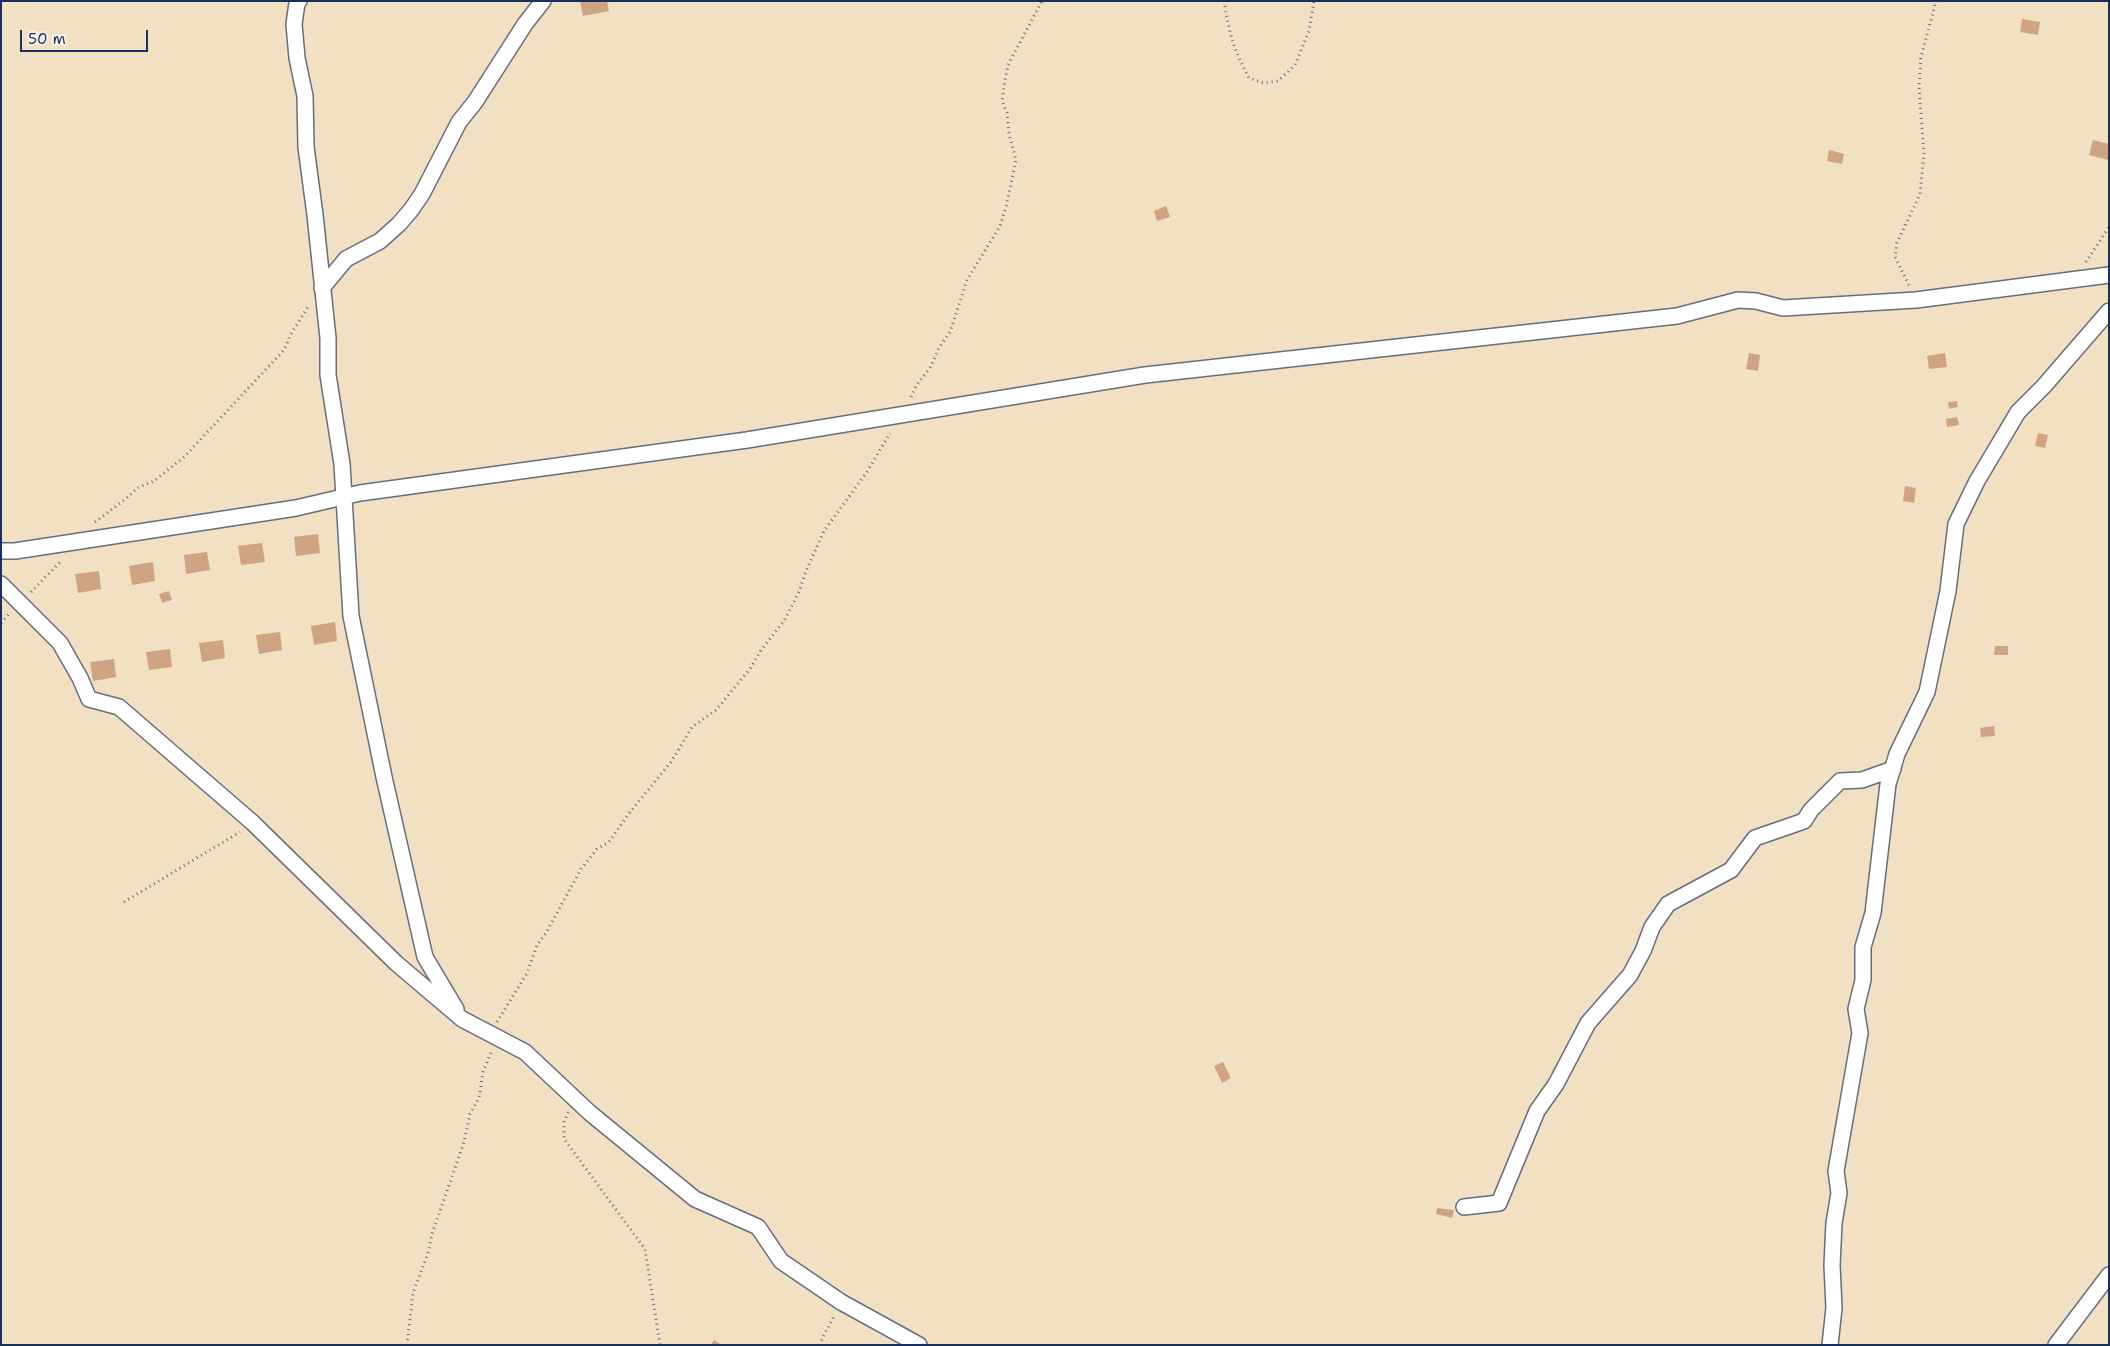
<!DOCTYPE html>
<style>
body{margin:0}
#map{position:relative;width:2110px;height:1346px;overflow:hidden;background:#f2e0c3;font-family:"Shantell Sans",sans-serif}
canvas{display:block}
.frame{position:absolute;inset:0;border:2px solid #1b2f5e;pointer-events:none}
.scale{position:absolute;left:20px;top:30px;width:128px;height:22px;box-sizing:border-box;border:2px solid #1b2f5e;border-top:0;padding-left:6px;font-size:15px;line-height:18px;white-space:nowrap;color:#1b2f5e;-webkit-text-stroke:4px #f7f3e8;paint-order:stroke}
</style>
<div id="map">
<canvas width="2110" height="1346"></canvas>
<div class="frame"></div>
<div class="scale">50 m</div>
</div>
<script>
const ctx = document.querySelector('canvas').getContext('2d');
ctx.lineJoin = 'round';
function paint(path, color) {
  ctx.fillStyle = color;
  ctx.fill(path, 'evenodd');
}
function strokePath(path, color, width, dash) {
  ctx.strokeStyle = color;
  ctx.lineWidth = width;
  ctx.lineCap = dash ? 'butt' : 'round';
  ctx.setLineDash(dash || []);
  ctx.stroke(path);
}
paint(new Path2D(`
 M580,1H607L609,11L583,16Z
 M2022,19L2040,22L2038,35L2020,32Z
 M2093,140L2109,144L2108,160L2089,155Z
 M1829,150L1844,154L1842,164L1827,161Z
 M1166,206L1170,217L1157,221L1154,211Z
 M1749,353L1760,355L1758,371L1746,369Z
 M1945,353L1947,367L1929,369L1927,356Z
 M1957,401L1958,407L1949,409L1948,402Z
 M1957,417L1959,425L1947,427L1946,419Z
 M2038,433L2048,435L2045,448L2035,446Z
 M1905,486L1916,488L1914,503L1903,501Z
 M318,534L320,553L296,556L294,537Z
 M262,543L265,562L241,565L238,546Z
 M207,552L210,570L186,574L184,555Z
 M153,562L155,581L132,585L129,566Z
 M99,571L101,589L78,593L75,574Z
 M169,591L172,600L162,603L159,594Z
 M335,622L337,641L314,645L311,626Z
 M280,632L282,650L259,654L256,635Z
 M223,640L225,658L202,662L199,643Z
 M1995,646H2008V655H1994Z
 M170,649L172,667L149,670L146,652Z
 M114,659L116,677L93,681L90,662Z
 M1994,726L1995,736L1981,737L1980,728Z
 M1223,1062L1231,1078L1222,1083L1214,1066Z
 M1437,1208L1454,1210L1452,1218L1436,1214Z
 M714,1340L722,1345H711Z`), '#cfa483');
const street = new Path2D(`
 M299,1L297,3L294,24L297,58L305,96L306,147L315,215L328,338V375L342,464L351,616L384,777L425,957L456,1009
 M322,288L346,259L380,241L399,224L411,210L422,194L459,122L475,102L525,24L543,1
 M1,551H15L296,508L360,493L747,440L1145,375L1677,316L1738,300L1756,301L1783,308L1916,300L2109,275
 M1,584L60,643L80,678L89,699L119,707L253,823L396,963L462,1019L525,1052L590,1113L695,1199L758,1227L781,1261L841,1302L919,1345
 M1464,1207L1499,1203L1537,1111L1556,1084L1588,1023L1630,975L1643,951L1652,927L1668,904L1731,870L1755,838L1804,821L1811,810L1840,781L1862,780L1893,769
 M1830,1345L1834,1308L1832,1265L1834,1223L1839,1193L1836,1171L1860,1033L1856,1009L1863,980V947L1873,913L1888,784L1897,754L1927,692L1948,591L1956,524L1977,481L2018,412L2044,386L2109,311
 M2056,1345L2109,1275`);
strokePath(street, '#666d81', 18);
strokePath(new Path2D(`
 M1224,1C1229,32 1234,51 1249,78L1264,83L1278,81L1295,65L1309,31L1314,1
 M2086,262L2109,227
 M1909,285L1895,257L1897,243L1920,194L1924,153L1919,89L1921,57L1936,1
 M911,397L916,386L930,368L939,348L950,332L967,280L1000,226L1006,207L1016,160L1009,134L1007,113L1002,101L1005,80L1008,65L1042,1
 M95,522L127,498L137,488L154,481L184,457L284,350L291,334L309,305
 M31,592L61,561
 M1,623L9,614
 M124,902L240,832
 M497,1022L527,973L537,945L546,933L581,869L597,849L609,842L630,812L671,762L692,727L716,710L750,669L761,650L784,621L799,592L806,571L824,531L867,472L890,433
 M568,1112L564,1122V1139L645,1249L660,1345
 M407,1345L413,1293L428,1253L432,1234L464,1142L470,1114L479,1098L483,1072L492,1050
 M819,1345L835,1314`), '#666d81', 3, [1, 4]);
strokePath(street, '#fff', 15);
</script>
